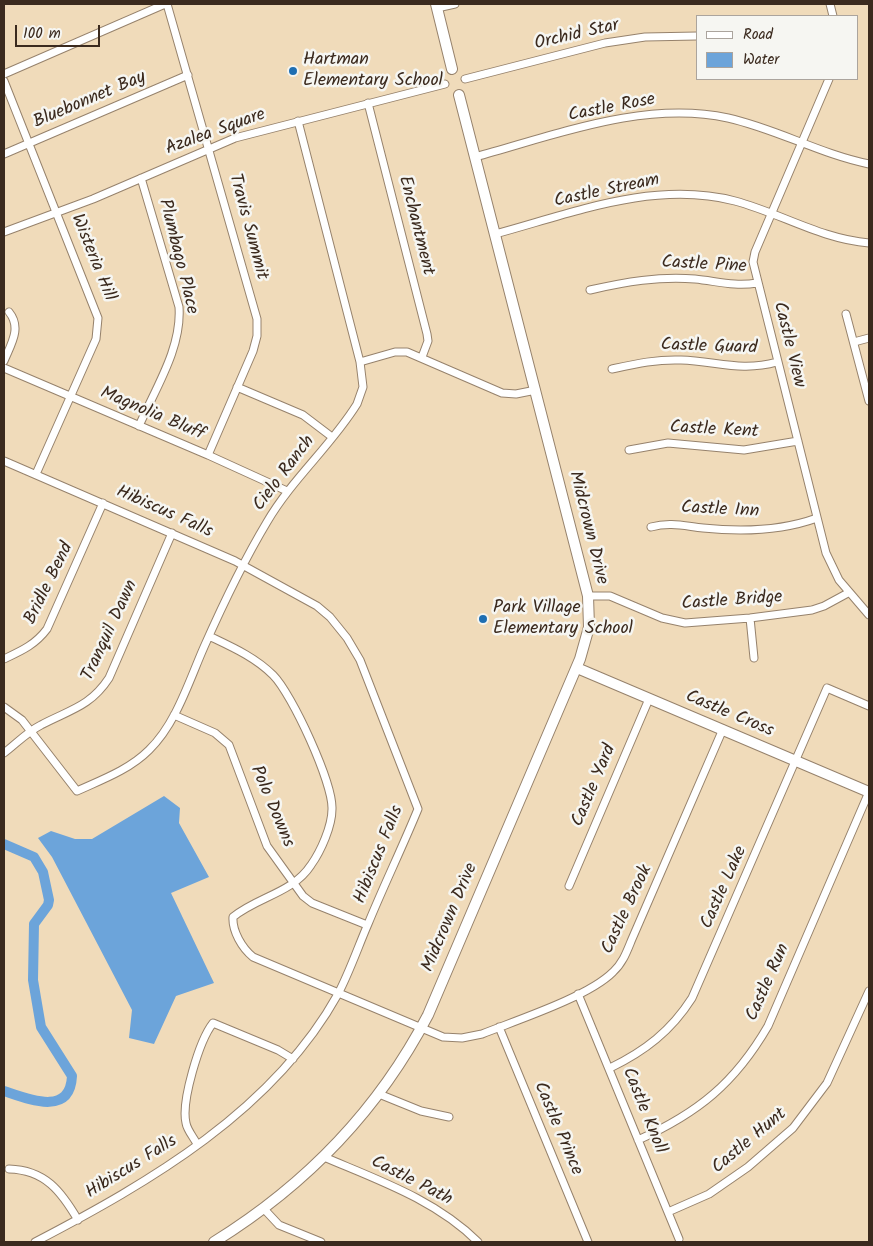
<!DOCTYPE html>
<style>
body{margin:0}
#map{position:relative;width:873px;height:1246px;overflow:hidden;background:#f0dbba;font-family:Kalam,sans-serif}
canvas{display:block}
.frame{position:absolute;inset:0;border:5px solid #3b2a1e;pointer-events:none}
.legend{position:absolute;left:696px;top:15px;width:162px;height:65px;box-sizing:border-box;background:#f6f6f2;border:1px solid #aba49d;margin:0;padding:6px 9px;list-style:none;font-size:15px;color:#3b2a1e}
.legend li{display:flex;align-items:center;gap:10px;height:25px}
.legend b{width:25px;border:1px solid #aba49d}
.scale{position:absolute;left:15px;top:25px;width:85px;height:22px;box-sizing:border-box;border:2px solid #3b2a1e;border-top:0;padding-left:6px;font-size:15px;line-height:18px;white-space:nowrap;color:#3b2a1e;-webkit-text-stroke:4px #f6f6f2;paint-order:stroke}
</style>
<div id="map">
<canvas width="873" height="1246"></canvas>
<div class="frame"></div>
<ul class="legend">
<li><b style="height:6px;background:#fff"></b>Road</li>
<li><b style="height:14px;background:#6ca4da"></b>Water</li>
</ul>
<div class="scale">100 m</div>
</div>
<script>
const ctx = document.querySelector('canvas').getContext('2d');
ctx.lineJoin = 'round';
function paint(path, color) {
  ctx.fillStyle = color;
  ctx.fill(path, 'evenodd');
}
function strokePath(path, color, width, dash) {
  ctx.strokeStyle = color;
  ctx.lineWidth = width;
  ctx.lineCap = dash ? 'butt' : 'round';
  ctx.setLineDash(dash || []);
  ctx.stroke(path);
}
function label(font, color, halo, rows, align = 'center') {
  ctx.font = font + ' Kalam,sans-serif';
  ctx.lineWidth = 5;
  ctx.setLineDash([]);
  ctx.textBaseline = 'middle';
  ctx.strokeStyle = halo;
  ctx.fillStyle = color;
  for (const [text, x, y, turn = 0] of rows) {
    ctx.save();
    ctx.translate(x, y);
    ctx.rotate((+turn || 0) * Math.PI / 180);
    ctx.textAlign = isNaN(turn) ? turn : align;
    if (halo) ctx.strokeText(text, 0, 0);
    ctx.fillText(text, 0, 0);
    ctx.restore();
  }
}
paint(new Path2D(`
 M164,796L180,808L179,823L209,877L171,893L214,983L176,996L154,1044L129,1038L132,1010L52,857L38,838L51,831L75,839H92Z`), '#6ca4da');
strokePath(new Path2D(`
 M4,844L34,857L43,872L49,900L48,905L34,924L33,980L41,1027L72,1076C70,1117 28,1099 4,1091`), '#6ca4da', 10);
const street = new Path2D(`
 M167,4L257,319V336L253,351L208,455
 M830,4L833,16
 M437,8L455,4
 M4,74L165,4
 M465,79L605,43L645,37L697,36
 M829,79L755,252L753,262L826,553L839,580L869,615
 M4,81L98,318L96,339L36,474
 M368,103L427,334L428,341L422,357
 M4,154L188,75
 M475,157C556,135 644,100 728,118C777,129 820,154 869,164
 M4,232L93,199L235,138L445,84
 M495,234C573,213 654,180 735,201C780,213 821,239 869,243
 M590,290C625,282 659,276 695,279C716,281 735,287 757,283
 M846,314L869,401
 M854,342L869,338
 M4,361C11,344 22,328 9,312
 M360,362L395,352H407L502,393L516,394L536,390
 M4,368L208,455L287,491
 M612,369C635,364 657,359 681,360C716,361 741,372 777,362
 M237,387L303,415L332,437
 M139,426C155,389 182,348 179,307L141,178
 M629,450L668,443L744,450L798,441
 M4,461L235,561L317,606L330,617L347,638L360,660L418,809C402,848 384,885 368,924C358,947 350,971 338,994C273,1111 150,1182 35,1242
 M651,527C670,522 684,526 703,528C741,532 781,531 817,518
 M588,596H610L662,618L685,623L750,618L812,610L824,606L848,593
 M750,618L754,658
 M209,636C232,647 255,657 273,675C292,694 333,783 332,809C332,826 321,851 311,865C293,893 257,897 233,917C232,931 242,948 253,957L443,1037L462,1038L482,1034C517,1020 588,997 613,972C623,963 627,951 632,939L723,729
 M4,659C21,651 35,645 47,629L103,503
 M4,707L22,720L77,791C101,780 129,770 149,750C176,724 189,681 204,647C223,604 243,562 267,522C292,479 331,446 357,404L363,387L360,362L298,121
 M174,715L215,733L229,745L267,846L303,896L312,903L367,925
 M4,753C16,744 27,732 41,725C69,710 90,707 109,678L172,533
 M569,886L649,699
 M578,994L679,1239
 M499,1027L588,1242
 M610,1068C645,1051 671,1031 692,998L827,688L869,706
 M379,1094L421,1111L449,1117
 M638,1140C698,1113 735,1083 768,1026L869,792
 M197,1144C194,1138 187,1130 186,1123C181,1102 199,1041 213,1023L278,1050L293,1059
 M324,1157C378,1180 436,1200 478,1242
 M9,1169C45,1170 61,1191 78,1220
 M264,1209L279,1225L321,1242
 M668,1212L709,1194L748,1167L793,1128L827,1083L869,991`);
const secondary = new Path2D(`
 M436,4L452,69
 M577,668L869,792
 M214,1242C306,1185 378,1111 428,1015L580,659L589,627L588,596L459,95`);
strokePath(street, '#96826c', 9);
strokePath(secondary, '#96826c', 12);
strokePath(street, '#fff', 7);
strokePath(secondary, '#fff', 10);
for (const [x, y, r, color] of [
 [293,71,5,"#1f6fb2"],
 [483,619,5,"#1f6fb2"]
]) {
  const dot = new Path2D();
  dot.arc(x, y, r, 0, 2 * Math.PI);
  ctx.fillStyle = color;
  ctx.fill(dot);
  strokePath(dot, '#f6f6f2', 2);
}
label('18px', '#3b2a1e', '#f6f6f2', [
 ["Orchid Star",577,36,-13],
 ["Bluebonnet Bay",90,101,-23],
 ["Castle Rose",612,109,-11],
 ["Azalea Square",216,133,-20],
 ["Castle Stream",607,192,-12],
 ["Enchantment",415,226,76],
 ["Travis Summit",247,227,75],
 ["Plumbago Place",177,257,76],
 ["Wisteria Hill",92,258,68],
 ["Castle Pine",704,266,3],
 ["Castle View",788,345,76],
 ["Castle Guard",709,348,2],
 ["Magnolia Bluff",152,415,23],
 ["Castle Kent",714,431,3],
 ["Cielo Ranch",285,474,-53],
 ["Castle Inn",720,511,3],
 ["Hibiscus Falls",164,513,24],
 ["Midcrown Drive",587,528,76],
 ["Bridle Bend",50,584,-64],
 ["Castle Bridge",732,602,-4],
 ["Tranquil Dawn",111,631,-65],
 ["Castle Cross",729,715,23],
 ["Castle Yard",595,786,-67],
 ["Polo Downs",271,807,67],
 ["Hibiscus Falls",380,855,-68],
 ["Castle Lake",725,888,-66],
 ["Castle Brook",628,910,-65],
 ["Midcrown Drive",451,918,-67],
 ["Castle Run",769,983,-66],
 ["Castle Knoll",643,1111,68],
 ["Castle Prince",557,1129,67],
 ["Castle Hunt",750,1142,-40],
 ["Hibiscus Falls",132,1168,-32],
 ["Castle Path",411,1182,27]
]);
label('18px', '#3b2a1e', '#f6f6f2', [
 ["Hartman",303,61],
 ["Elementary School",303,82],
 ["Park Village",493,609],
 ["Elementary School",493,630]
], 'left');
</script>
